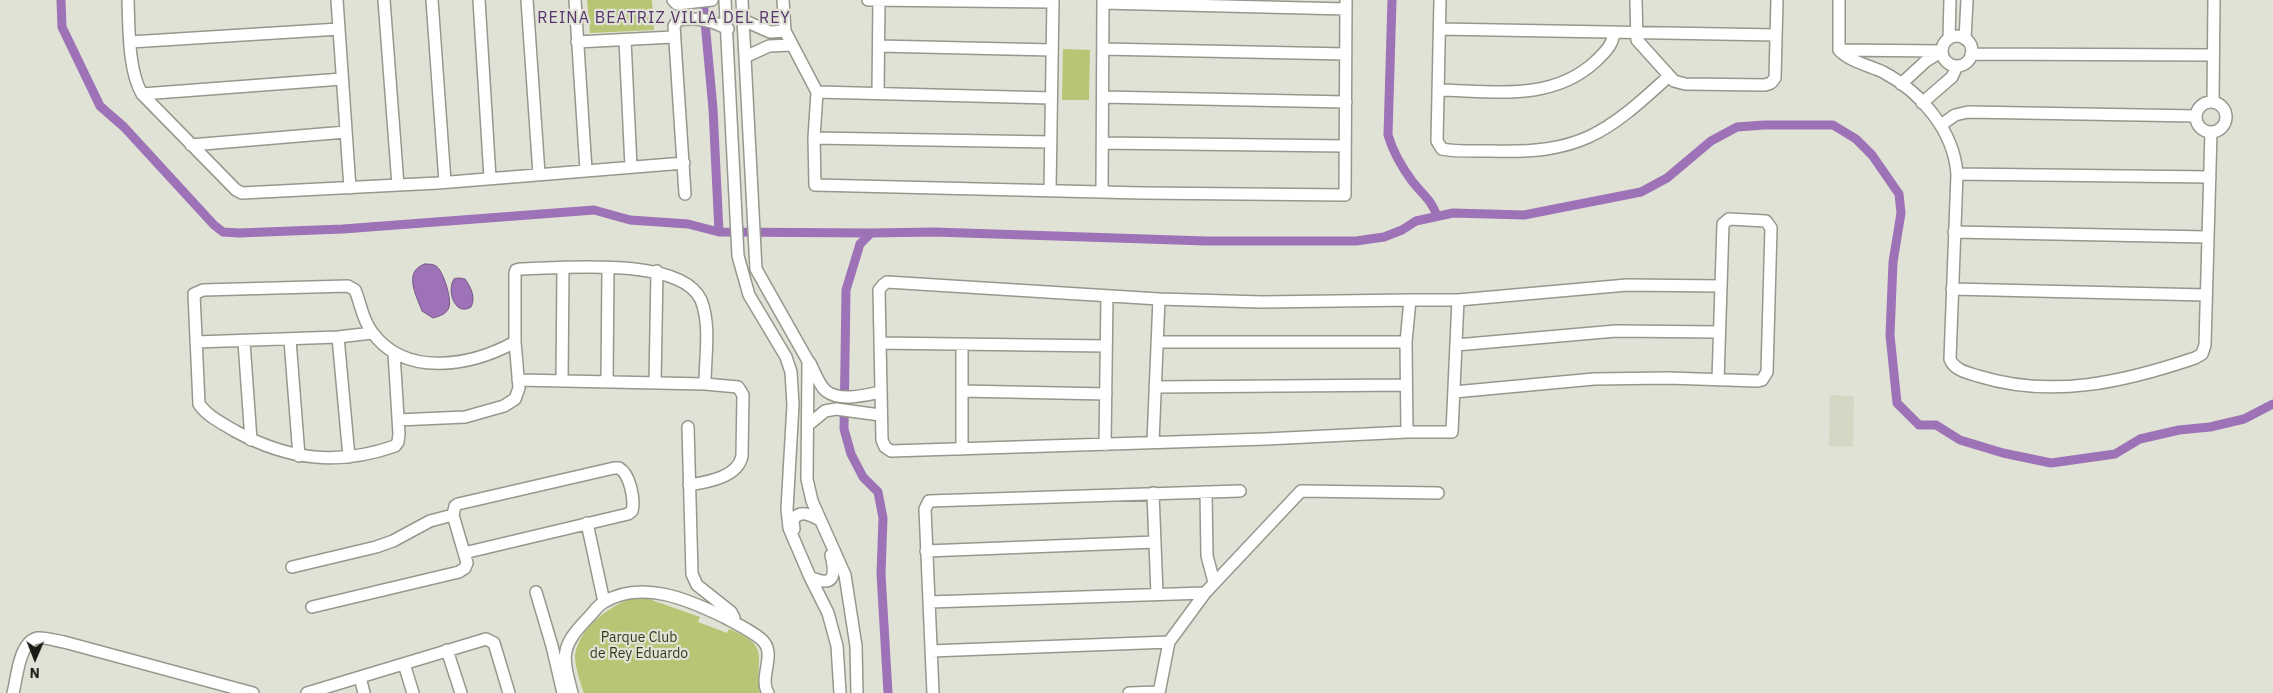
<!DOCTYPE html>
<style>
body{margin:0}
#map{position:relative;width:2273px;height:693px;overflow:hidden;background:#e0e2d6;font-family:"IBM Plex Sans",sans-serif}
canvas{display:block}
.north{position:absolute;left:10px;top:633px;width:50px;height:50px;-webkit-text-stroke:4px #e0e2d6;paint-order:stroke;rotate:181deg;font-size:14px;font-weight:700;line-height:20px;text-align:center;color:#1a1a16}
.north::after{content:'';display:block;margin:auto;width:18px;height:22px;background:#1a1a16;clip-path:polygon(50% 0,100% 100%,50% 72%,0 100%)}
</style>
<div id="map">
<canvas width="2273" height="693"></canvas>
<div class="north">N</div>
</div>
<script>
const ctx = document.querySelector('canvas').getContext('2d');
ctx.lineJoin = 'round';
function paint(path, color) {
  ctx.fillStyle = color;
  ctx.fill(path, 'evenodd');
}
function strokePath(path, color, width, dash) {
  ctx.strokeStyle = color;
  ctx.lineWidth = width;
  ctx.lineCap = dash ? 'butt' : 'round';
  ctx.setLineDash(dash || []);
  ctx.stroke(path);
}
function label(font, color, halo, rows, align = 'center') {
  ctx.font = font + ' "IBM Plex Sans",sans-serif';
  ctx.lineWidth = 4.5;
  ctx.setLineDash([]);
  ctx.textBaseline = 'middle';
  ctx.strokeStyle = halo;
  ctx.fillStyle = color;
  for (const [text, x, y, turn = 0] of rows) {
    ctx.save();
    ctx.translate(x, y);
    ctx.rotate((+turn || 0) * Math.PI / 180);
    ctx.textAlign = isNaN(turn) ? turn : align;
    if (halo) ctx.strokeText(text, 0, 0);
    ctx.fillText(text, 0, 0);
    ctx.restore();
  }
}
paint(new Path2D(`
 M1830,395L1854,396L1853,447L1829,446Z`), '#d3d7c4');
paint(new Path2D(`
 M587,0H652L654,30L590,33Z
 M1063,49L1090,50L1089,100H1062Z
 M631,598H646L700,617L698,622L727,633L729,629C773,646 754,658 760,693H584C581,686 574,662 575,655C580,627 608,608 631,598Z`), '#b7c575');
const water = new Path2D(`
 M425,264C428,264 433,264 436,266C443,270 452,299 449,307C447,314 440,316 433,318L422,311C417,297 402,271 425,264Z
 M459,278L465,279C471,287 476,298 471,307C455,317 446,290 454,279Z`);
paint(water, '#9d72b7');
strokePath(water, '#765887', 1);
strokePath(new Path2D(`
 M61,0L62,27L100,106L124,127L214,225L223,232L239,233L343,229L594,210L630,220L688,224L719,232L871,233
 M703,0L713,109L719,232
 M1392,0L1388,135C1393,152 1401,166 1412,181C1422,194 1431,199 1437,216
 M888,693L881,574L883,518L878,492L863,477L851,454L844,429L846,290L860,244L871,233L934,232L1206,241H1356L1384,237L1402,230L1416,221L1453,213L1524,215L1641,192L1667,178L1711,141L1737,127L1764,125H1833L1856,139L1872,155L1899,194L1901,213L1893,262L1890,335L1897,403L1919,425H1936L1960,440L2003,453L2051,463L2115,454L2140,439L2179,430L2210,427L2244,419L2273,404`), '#9d72b7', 9);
const minor = new Path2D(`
 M128,0C129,27 128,70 142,94L236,190L242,193L438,183L684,163
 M337,0L350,188
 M384,0L398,185
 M432,0L445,182
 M479,0L490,178
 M527,0L539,174
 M575,0L586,170
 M673,0L677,4L712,0
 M725,0L738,256L749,295L786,357L791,372L793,405L787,509L789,528L810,577L828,613L837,646L840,693
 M742,0L756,269L808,361L807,479L812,501L845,575L856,646L857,693
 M783,0L785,31L817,92L814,138L815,185L1142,193L1345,195L1346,0
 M868,0L1053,2
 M1440,0L1437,141L1442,149C1457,152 1475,151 1491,151C1580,154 1606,134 1669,76
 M1636,0L1637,40L1674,81L1685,84L1765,85L1771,83L1775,78L1777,0
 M1839,0V50C1851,62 1868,65 1883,72C1921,92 1954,131 1957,174L1950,359C1954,370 1968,373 1978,376C2052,399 2124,382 2195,358L2202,354L2205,345L2211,132
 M1103,3L1346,9
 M743,20L770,32L785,31
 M1440,29L1776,35
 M1942 51a15 15 0 1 1 30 0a15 15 0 1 1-30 0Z
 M1949,38L1950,0
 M1965,39L1967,0
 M625,40L631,167
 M130,42L339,29
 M577,42L673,37
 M879,46L1052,50
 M1103,49L1346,54
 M1839,50L1942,51
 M1971,54L2213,55
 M745,57L769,46L792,45
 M1901,84L1926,61L1942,51
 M1438,90C1494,91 1552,102 1596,61C1605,52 1613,45 1614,32
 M817,92L1051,98
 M878,93L879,0
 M142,94L342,79
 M1103,97L1346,102
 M2213,102L2214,0
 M2196 117a15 15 0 1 1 30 0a15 15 0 1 1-30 0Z
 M1922,103L1952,77L1957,66
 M1941,125L1955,115L1968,112L2196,116
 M814,138L1050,142
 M1103,143L1345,146
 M191,145L346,132
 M1957,174L2210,177
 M1050,190L1053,0
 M1102,192L1103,0
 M685,194L674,26L678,20C697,17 711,20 728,29
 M1954,232L2207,237
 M887,282L1159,299L1262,302L1410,300L1406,342L1407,432L1266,439L891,451L885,447L882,440L879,290L883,285Z
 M1952,289L2206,295
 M1458,300L1627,285L1721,286
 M338,337L349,457
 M290,340L299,456
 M196,342L338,337L372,333
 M244,342L251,440
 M1157,342H1406
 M880,343L1106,346
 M962,345V449
 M1456,345L1616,331L1719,332
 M394,353L399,434L398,442L395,446C338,466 288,460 235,431C222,423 208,417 199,404L194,294L203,290L348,286L355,290C361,304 362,319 372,332C405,378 471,366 515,342
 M810,363C814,371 819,385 826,391C840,402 866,395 881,392
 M518,380L705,384L738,387L743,395L742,456C738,477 708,482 689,485
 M562,381L563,268
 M607,381L608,268
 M655,383L657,271
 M1155,387L1406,385
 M962,391L1106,394
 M1454,392L1594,379L1668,378L1758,381L1762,380L1767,372L1771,228L1766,221L1729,219L1723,224L1718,380
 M398,420L465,417L504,406L515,399L519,388L515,342V273L516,270L520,269C561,268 681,256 701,300C711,325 705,357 705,384
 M808,425L825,411L836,409L880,415
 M688,427L692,574L697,585L731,612L734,618L732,621
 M1407,432H1452L1458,300H1410
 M1153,442L1159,299
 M1105,445L1107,296
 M1206,492L1207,556L1214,582
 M1153,493L1157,594
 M587,523L604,602
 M794,529L793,520C800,509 811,515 820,520
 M926,551L1155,542
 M292,567L376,547L393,541L430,521L453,515
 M810,577C834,588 836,576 831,555
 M536,592L552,646L563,693
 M929,602L1205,593
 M312,607L459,572L465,568L467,563L453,515L455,506L458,504L614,468H619C630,474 635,500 632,511L628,514L464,553
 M447,650L461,693
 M931,651L1169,642
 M404,664L413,693
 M360,677L364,693
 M13,693C17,678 19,642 37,638C46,637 56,641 64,642L253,693
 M307,693L486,639L494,643L509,693
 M572,693C562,655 560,647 588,618C593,613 598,605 604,602C642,579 689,600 724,617C737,624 750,630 761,639C778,653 758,677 768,693
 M933,693L925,509L929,501L1240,491
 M1129,693L1159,692
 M1159,693L1169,642L1205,593L1301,491L1438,493`);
strokePath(minor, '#96988d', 14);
strokePath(minor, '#fff', 11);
label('14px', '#363b17', '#e0e2d6', [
 ["Parque Club",639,638],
 ["de Rey Eduardo",639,654]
]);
ctx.letterSpacing = '1px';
label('16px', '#57346c', '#e0e2d6', [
 ["REINA BEATRIZ VILLA DEL REY",664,18]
]);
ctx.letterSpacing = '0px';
</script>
